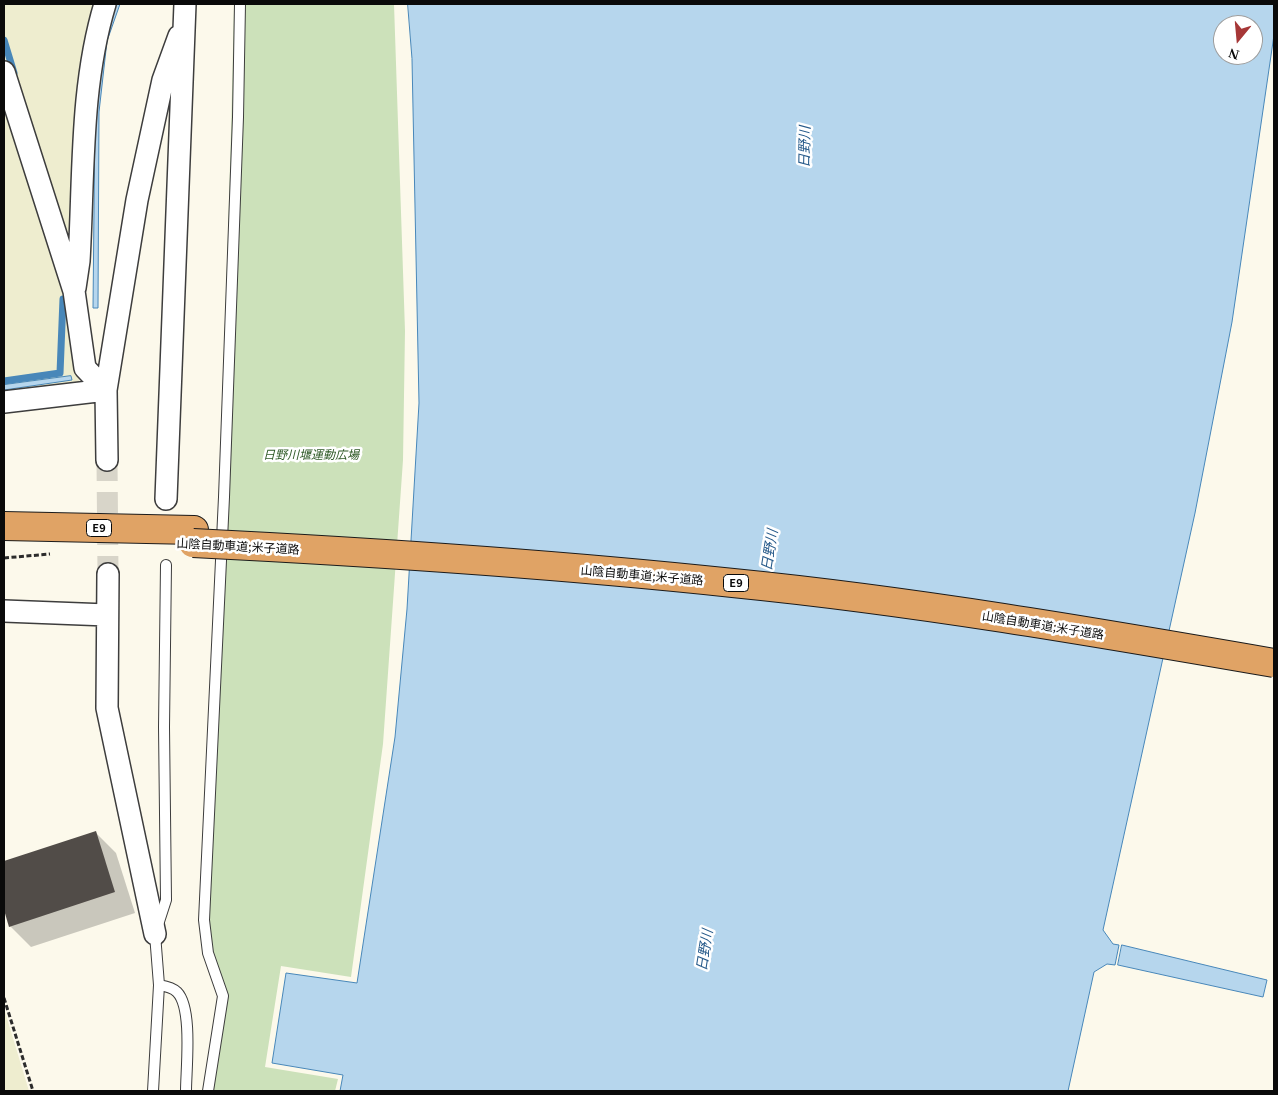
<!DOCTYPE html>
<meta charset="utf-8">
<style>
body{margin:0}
#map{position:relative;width:1278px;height:1095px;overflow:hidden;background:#fcf9eb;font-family:Georgia,serif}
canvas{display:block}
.frame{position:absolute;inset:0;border:5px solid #0a0a0a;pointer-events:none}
.north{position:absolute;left:1213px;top:15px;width:50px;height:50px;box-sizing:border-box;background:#fff;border:1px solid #9d9d9d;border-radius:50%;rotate:197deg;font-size:14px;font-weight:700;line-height:20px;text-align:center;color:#0a0a0a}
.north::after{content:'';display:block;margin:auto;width:18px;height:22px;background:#a63737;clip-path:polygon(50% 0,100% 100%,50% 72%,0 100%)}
</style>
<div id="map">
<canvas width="1278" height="1095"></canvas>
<div class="frame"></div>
<div class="north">N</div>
</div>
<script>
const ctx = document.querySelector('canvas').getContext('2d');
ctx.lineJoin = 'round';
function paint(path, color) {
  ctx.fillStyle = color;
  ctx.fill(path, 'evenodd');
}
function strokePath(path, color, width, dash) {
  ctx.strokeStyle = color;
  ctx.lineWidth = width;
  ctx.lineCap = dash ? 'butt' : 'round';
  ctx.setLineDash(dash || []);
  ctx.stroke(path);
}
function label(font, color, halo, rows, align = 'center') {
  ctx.font = font + ' Georgia,"Noto Sans JP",serif';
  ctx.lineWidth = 5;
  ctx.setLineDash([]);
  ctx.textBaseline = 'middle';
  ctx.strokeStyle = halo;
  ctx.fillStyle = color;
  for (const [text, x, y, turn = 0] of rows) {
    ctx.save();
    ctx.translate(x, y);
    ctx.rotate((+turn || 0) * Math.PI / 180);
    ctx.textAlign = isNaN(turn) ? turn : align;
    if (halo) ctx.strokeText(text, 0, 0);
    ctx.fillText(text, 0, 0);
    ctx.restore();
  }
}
paint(new Path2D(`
 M4,4H102L74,263L34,157L4,58Z
 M4,89L57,257L80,379L78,385L4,395Z
 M4,1008L6,1015L29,1091H4Z`), '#eeedcf');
paint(new Path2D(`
 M234,4H394L405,331L403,460L383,744L351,977L281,966L265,1067L338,1079L335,1091H205L219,999L204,949C211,634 228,319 234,4Z`), '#cce1ba');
const water = new Path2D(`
 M115,4H120L107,41L99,112L98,308H93L95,109L103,41Z
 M408,4H1274V35L1232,322L1195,513L1103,930L1113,944L1119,945L1115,965L1107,964L1094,972L1068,1091H340L343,1075L272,1063L286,973L357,983L395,737L407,609L419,403L412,59ZM1223,25H1253V55H1223Z
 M71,376L72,380L4,390V385Z
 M1122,945L1267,980L1263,997L1118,965Z`);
paint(water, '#b6d6ed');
strokePath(water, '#4887b9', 1);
paint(new Path2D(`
 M95,832L116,853L135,913L31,947L10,926L4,906V862Z`), '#0003');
strokePath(new Path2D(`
 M4,40L14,73
 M4,381L60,373L63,299`), '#4887b9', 7);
paint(new Path2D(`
 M96,831L115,892L9,927L4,910V861Z`), '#514c48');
strokePath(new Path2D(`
 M107,460L108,574`), '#d8d5c9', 21, [21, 11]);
const lane = new Path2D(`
 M159,985C165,986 172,987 177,992C193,1008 186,1069 186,1091
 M153,1091L159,985L155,934L166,900L164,727L166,565
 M208,1091L223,996L208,953L204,920L224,497L238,117L240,4`);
const street = new Path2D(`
 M4,72L74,291L85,368L106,390
 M75,288L79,261C84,175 80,87 105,4
 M4,402L106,390
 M107,460L106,390L137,200L163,80L179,36
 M166,499L185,4
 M108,574L107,708L155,934
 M4,611L107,615`);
const highway = new Path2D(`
 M4,526L194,530`);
strokePath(lane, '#3d3d3d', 12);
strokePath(street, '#3d3d3d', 24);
strokePath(highway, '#1b1b1b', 30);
strokePath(new Path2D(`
 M4,558L50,554
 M4,998L33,1091`), '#2c2c2c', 3, [5, 2.5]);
strokePath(lane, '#fff', 10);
strokePath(street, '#fff', 21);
strokePath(highway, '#e0a365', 28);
const highwayBridge = new Path2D(`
 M193,543C373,552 554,564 733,583C914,601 1095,632 1274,663`);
strokePath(highwayBridge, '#1b1b1b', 30, []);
strokePath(highwayBridge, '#e0a365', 28);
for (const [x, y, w] of [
 [99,528,25],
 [736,583,25]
]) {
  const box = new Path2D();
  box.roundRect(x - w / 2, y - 8.5, w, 17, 4);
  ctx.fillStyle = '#fff';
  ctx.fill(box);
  strokePath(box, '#0a0a0a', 1);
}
label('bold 11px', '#0a0a0a', null, [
 ["E9",99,528],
 ["E9",736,583]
]);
label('italic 12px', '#2d5825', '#fff', [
 ["日野川堰運動広場",311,454]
]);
label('12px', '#0a0a0a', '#fff', [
 ["山陰自動車道;米子道路",238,546,3],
 ["山陰自動車道;米子道路",642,575,5],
 ["山陰自動車道;米子道路",1043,625,9]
]);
label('italic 14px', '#265a8a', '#fff', [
 ["日野川",804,147,-89],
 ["日野川",769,550,-81],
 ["日野川",704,950,-81]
]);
</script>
